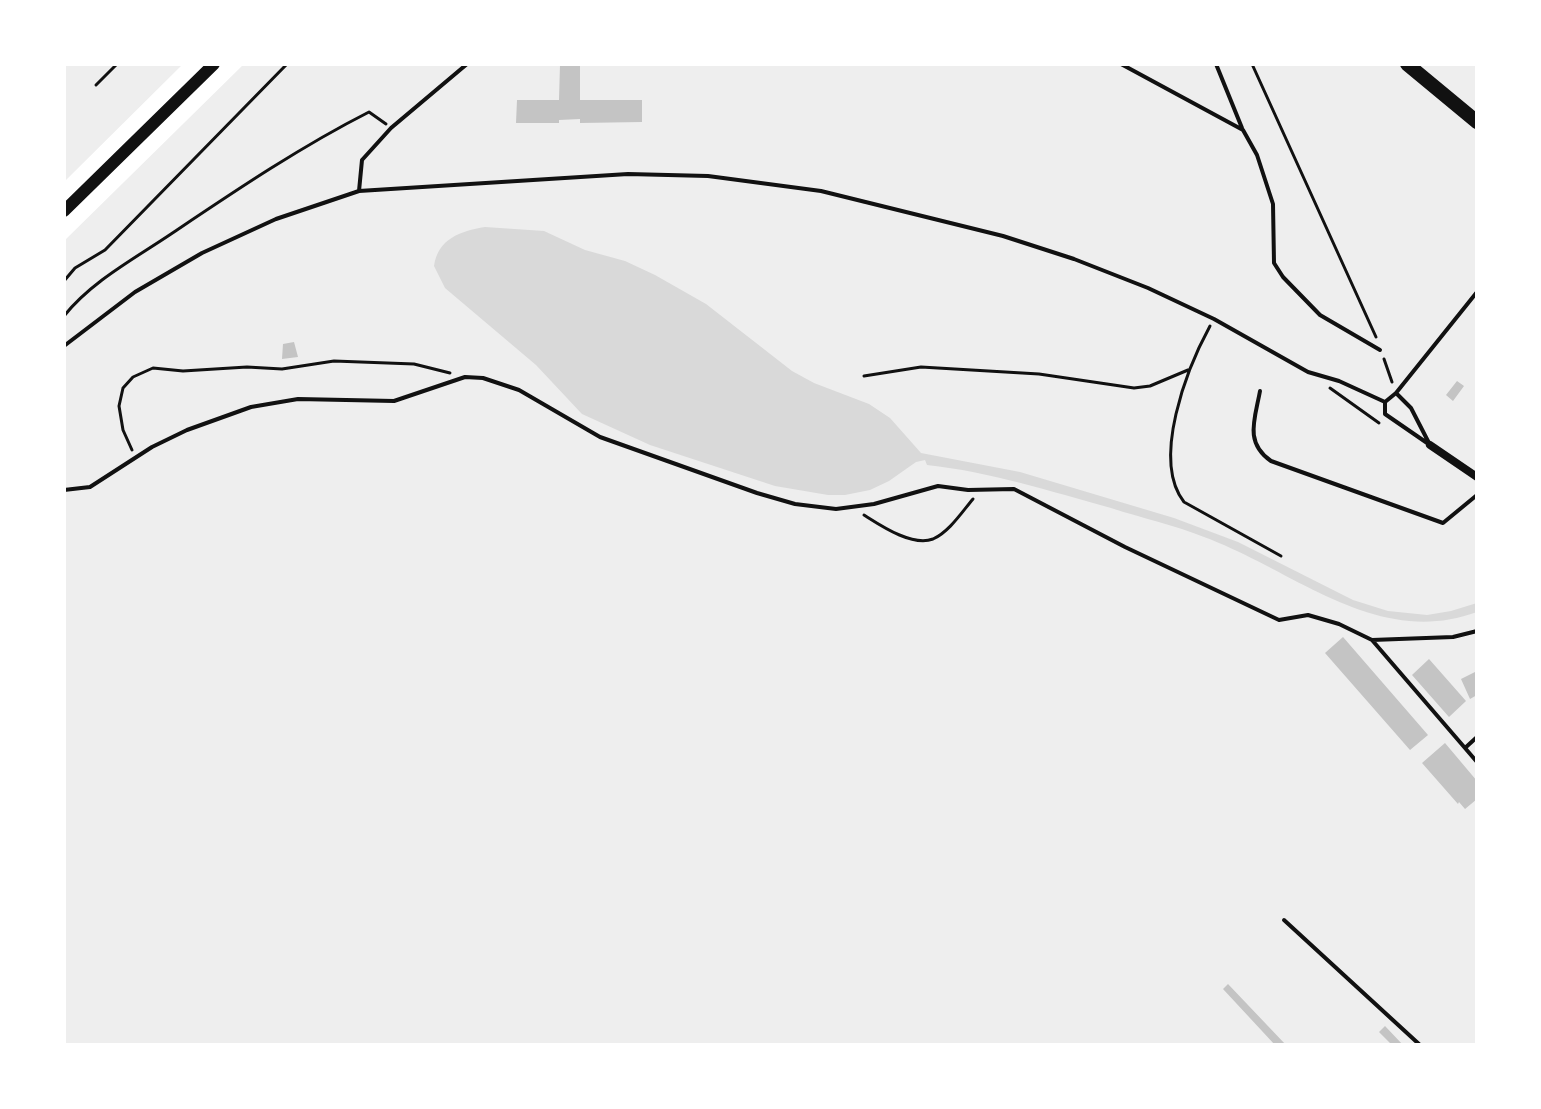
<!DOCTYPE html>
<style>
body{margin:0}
#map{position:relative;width:1541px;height:1109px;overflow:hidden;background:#fff;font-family:"Roboto Serif",serif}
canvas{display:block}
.frame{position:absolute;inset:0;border:66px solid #fff;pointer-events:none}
</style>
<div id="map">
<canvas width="1541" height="1109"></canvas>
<div class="frame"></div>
</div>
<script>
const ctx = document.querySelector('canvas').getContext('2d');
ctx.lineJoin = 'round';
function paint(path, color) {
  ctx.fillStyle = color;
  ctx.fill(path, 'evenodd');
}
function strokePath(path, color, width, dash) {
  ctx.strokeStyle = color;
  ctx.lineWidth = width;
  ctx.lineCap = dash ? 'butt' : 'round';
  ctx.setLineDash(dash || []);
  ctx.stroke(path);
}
paint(new Path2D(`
 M64,64H183L64,182Z
 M244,64H1477V1045H64V241Z`), '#eee');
paint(new Path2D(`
 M485,227L544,231L585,250L625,261L655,275L706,304L792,371L814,383L869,404L890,418L921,453L1020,472L1174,518L1238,542L1353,600L1388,611L1427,615L1451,611L1477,603V612C1377,649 1294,570 1204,537C1174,525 1142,518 1111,508C1049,491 991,472 927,465L925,460L916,462L889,481L870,490L845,495H828L775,486L650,445L582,414L536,365L445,288L434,266C438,239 460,231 485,227Z`), '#d9d9d9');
paint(new Path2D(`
 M580,64V100H642V122L580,123V119L559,120V123H516L517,100H559L560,65Z
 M294,342L298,357L282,359L283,344Z
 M1457,381L1464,386L1453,401L1446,395Z
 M1343,637L1428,735L1410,750L1325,653Z
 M1429,659L1466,701L1449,717L1412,675Z
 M1477,671V695L1470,699L1461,679Z
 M1445,743L1477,781V799L1465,809L1459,802L1458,804L1422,763Z
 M1228,984L1286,1045H1275L1223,989Z
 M1385,1026L1403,1045H1392L1379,1032Z`), '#c4c4c4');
strokePath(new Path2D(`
 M1252,64L1376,337
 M96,85L117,64
 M64,281L75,268L105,250L287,64
 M64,316C92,281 134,259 171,234C235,191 300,147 369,112L386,124
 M1210,326C1187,368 1151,460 1184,502L1281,556
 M1384,359L1392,382
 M864,376L921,367L1039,374L1134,388L1150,386L1188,370
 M1330,388L1379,423
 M132,450L123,430L119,406L123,388L133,377L153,368L183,371L247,367L282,369L334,361L414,364L450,373
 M864,515C880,525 912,547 933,539C949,532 962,512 973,499`), '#111', 3);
strokePath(new Path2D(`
 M1121,64L1243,130L1257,155L1273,204L1274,263L1283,277L1320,315L1380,350
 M1216,64L1242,128
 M359,191L362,160L391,128L467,64
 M64,346L135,292L202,253L276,219L359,191L628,174L708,176L821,191L1003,236L1074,259L1148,288L1214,319L1308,372L1339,381L1385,402
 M1260,391C1255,419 1244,442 1271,461L1443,523L1477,495
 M1396,393L1411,408L1430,445L1385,414V402Z
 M1396,393L1477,292
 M64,490L90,487L152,447L187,430L251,407L298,399L394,401L465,377L483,378L519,390L600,437L757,493L795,504L836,509L874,504L938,486L968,490L1014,489L1125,547L1279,620L1308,615L1339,624L1372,640L1465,748L1477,737
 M1372,640L1453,637L1477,631
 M1465,748L1477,762
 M1284,920L1420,1045`), '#111', 4);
strokePath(new Path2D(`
 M1430,445L1477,477`), '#111', 8);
strokePath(new Path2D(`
 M64,211L214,64`), '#111', 12);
strokePath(new Path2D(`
 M1407,64L1477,122`), '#111', 14);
</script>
